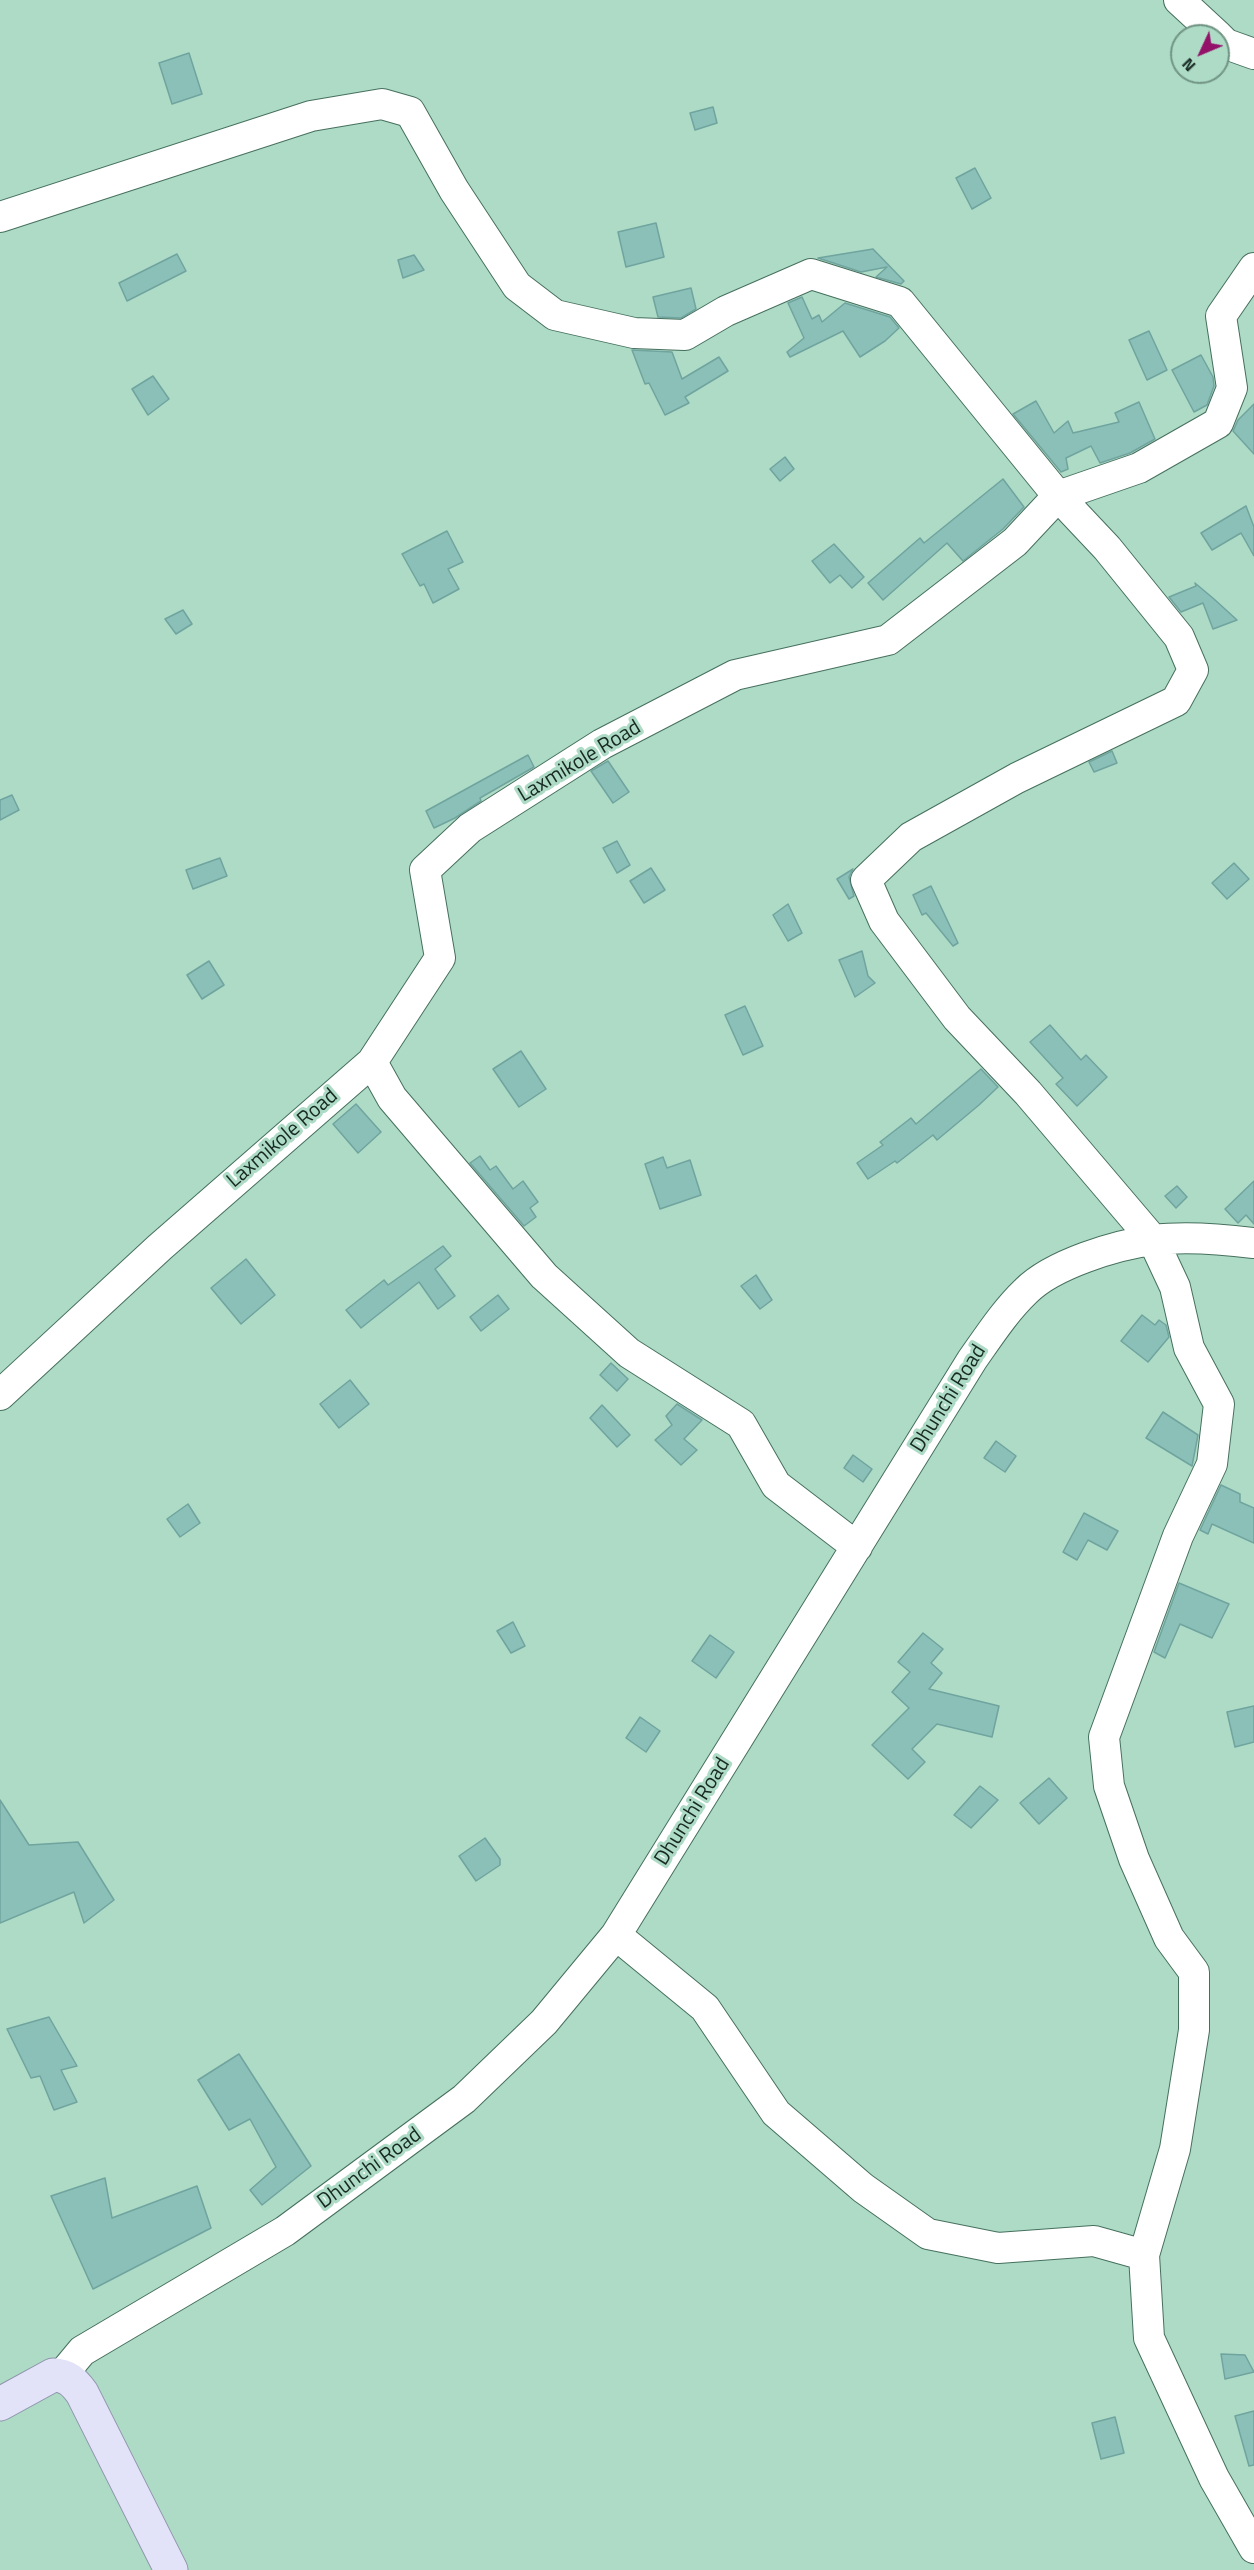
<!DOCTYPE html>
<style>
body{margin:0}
#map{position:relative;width:1254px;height:2570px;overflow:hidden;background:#addbc6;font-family:"Titillium Web",sans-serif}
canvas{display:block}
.north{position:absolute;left:1170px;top:24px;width:60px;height:60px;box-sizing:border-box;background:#addbc6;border:2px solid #719484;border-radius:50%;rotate:226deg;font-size:16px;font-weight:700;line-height:24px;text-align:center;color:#172922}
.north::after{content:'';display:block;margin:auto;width:21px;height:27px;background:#94116a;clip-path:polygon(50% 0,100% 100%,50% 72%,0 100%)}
</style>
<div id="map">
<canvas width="1254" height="2570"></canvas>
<div class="north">N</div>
</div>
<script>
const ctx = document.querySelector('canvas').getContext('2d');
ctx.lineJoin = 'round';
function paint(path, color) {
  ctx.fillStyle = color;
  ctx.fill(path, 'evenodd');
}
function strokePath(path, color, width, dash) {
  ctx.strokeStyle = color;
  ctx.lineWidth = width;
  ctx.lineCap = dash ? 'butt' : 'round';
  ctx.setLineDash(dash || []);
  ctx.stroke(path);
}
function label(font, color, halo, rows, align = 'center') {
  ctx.font = font + ' "Titillium Web",sans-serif';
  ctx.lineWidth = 6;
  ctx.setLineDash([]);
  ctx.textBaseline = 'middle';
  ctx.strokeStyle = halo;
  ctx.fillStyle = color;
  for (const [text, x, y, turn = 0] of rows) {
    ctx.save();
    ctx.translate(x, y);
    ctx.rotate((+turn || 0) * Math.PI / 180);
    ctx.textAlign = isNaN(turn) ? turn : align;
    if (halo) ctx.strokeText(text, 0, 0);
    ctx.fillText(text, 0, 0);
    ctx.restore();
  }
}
const building = new Path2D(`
 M189,53L202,94L172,104L159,63Z
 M713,107L717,123L695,130L690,113Z
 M975,168L991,198L972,209L956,178Z
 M656,223L664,257L626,267L618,232Z
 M873,249L904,281L901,284L876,277L887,267L861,272L818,258Z
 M177,254L186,271L127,301L119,283Z
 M414,255L424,270L403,278L398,260Z
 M691,288L696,309L681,318L658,317L653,297Z
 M802,297L812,319L819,315L822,322L845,303L890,317L899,328L885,341L860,357L843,331L790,357L787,352L804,338L788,303Z
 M1149,331L1167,370L1147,380L1129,340Z
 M632,350L672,352L682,379L719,357L728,371L685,397L689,403L665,415L649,383L645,384Z
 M1201,355L1213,377L1214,386L1207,405L1194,412L1172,370Z
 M153,376L169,399L148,415L132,389Z
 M1036,401L1054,433L1068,421L1073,433L1119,422L1115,413L1139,402L1155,439L1130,453L1100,463L1091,446L1066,458L1068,469L1061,472L1013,414Z
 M1254,404V454L1233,431L1238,420Z
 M785,457L794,469L780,481L770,469Z
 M1003,479L1024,507L1003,529L963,561L947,543L883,600L868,583L920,538L924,543Z
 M1246,506L1254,527V556L1241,533L1212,550L1201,533Z
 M447,531L463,562L448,569L459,589L433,603L424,584L420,586L402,554Z
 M834,544L864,577L852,588L840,575L830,583L812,561Z
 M1195,583L1214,599L1237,620L1213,629L1203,603L1181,612L1169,597L1196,586Z
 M183,610L192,624L176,634L165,619Z
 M1112,751L1117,763L1094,772L1089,762Z
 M528,755L534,767L480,798L481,801L455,818L434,828L426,811Z
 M608,761L629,792L613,803L591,771Z
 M12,795L19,810L0,820V800Z
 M617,841L630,865L617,873L603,848Z
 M220,858L227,876L193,889L186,870Z
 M1234,863L1249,879L1227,899L1212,883Z
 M651,868L665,890L644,903L630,881Z
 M853,869L849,877L854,896L849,899L837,879Z
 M931,886L958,943L953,946L926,913L922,915L913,895Z
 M788,904L802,933L788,941L773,915Z
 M862,951L868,976L875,983L855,997L839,960Z
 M209,961L224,985L202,999L187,975Z
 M745,1006L763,1046L743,1055L725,1015Z
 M1050,1025L1081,1060L1086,1055L1107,1077L1077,1106L1056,1084L1063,1078L1030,1042Z
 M521,1051L546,1089L519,1107L493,1069Z
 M981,1069L998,1087L979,1105L937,1140L933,1135L897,1163L895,1161L868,1179L857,1163L883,1145L880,1142L911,1118L916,1124Z
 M356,1104L381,1132L358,1153L333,1124Z
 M480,1156L490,1170L496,1166L513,1189L523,1181L538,1202L530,1208L536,1217L524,1226L470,1163Z
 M663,1157L667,1168L690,1160L701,1195L660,1209L645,1164Z
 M1254,1181V1224L1246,1215L1238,1223L1225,1209Z
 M1177,1186L1187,1197L1176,1208L1165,1196Z
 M443,1246L451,1256L435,1269L455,1296L438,1309L419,1282L361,1328L346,1310L384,1280L388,1285Z
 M246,1259L275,1295L241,1324L211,1288Z
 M756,1275L772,1300L760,1309L741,1286Z
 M498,1295L509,1309L481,1331L470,1317Z
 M1142,1315L1155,1325L1159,1320L1166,1325L1169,1337L1148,1362L1121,1341Z
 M611,1363L628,1379L617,1391L600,1375Z
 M350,1380L369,1404L339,1428L320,1404Z
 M677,1404L702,1420L684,1439L697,1450L681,1465L655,1440L672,1425L666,1416Z
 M602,1405L630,1435L617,1447L590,1418Z
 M1163,1412L1198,1435L1192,1466L1146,1438Z
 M996,1441L1016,1456L1005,1472L984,1458Z
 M853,1455L872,1469L863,1482L844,1468Z
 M1221,1485L1240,1494V1502L1254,1508V1543L1212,1524L1208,1534L1200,1530Z
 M188,1504L200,1523L180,1537L167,1519Z
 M1084,1513L1118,1531L1107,1550L1088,1540L1077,1560L1063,1552Z
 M1179,1583L1229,1604L1212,1638L1180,1624L1165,1658L1154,1652Z
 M513,1622L525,1646L511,1653L497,1631Z
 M923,1633L943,1649L931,1663L942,1673L929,1689L999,1706L992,1737L937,1724L912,1749L925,1762L908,1779L872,1745L909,1708L892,1692L910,1672L898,1662Z
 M710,1635L734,1652L716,1678L692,1661Z
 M1254,1706V1742L1235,1747L1227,1712Z
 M640,1717L660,1731L646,1752L626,1738Z
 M1049,1778L1067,1798L1039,1824L1020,1803Z
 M980,1786L998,1800L971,1828L954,1815Z
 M0,1800L29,1845L78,1842L114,1900L84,1923L74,1892L0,1923Z
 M485,1838L500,1859V1865L476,1881L459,1856Z
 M49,2017L77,2066L61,2070L77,2102L54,2110L40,2076L31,2078L7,2029Z
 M239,2054L311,2166L262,2205L250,2190L276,2167L250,2119L229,2130L198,2080Z
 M105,2178L112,2218L197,2186L211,2228L93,2289L51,2196Z
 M1221,2354L1245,2355L1254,2372L1225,2379Z
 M1254,2411V2465L1249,2466L1235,2416Z
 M1115,2417L1124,2453L1101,2459L1092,2423Z`);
paint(building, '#8bc0b9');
strokePath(building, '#70a49e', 1.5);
const minor = new Path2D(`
 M1179,0L1218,36
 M1218,36L1226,44L1254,54
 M0,217L311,116L382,104L410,112L454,190L517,286L555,315L634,333L685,335L726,311L811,274L900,302L1058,496L1107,548L1179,637L1193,670L1176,701L1017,778L911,837L866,880L884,921L957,1018L1028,1093L1153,1240L1175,1287L1189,1348L1219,1404L1212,1464L1178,1536L1104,1737L1109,1786L1134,1859L1169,1938L1194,1972V2030L1175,2149L1144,2255
 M372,1062L392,1098L544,1276L629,1353L741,1424L776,1485L857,1547
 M0,1395L160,1247L372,1062L440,958L425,870L470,828L602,744L735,675L888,640L1015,542L1058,496L1139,468L1218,423L1232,388L1221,316L1254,268
 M616,1935L705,2008L776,2113L863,2188L928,2234L998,2248L1094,2241L1144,2255L1149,2338L1214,2478L1254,2548
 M62,2375L82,2351L285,2231L464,2099L544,2022L616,1935L972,1360C989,1336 1005,1311 1026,1291C1053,1264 1116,1245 1153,1240C1185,1236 1222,1239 1254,1243`);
const major = new Path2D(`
 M0,2404L53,2375C67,2375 74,2382 82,2393L171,2570`);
strokePath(minor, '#46705e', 32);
strokePath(major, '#8f95ab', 35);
strokePath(minor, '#fff', 30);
strokePath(major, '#e2e2f9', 33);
label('21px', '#172922', '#addbc6', [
 ["Laxmikole Road",580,762,-31],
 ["Laxmikole Road",283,1139,-41],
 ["Dhunchi Road",949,1399,-58],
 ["Dhunchi Road",693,1812,-58],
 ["Dhunchi Road",370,2169,-36]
]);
</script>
